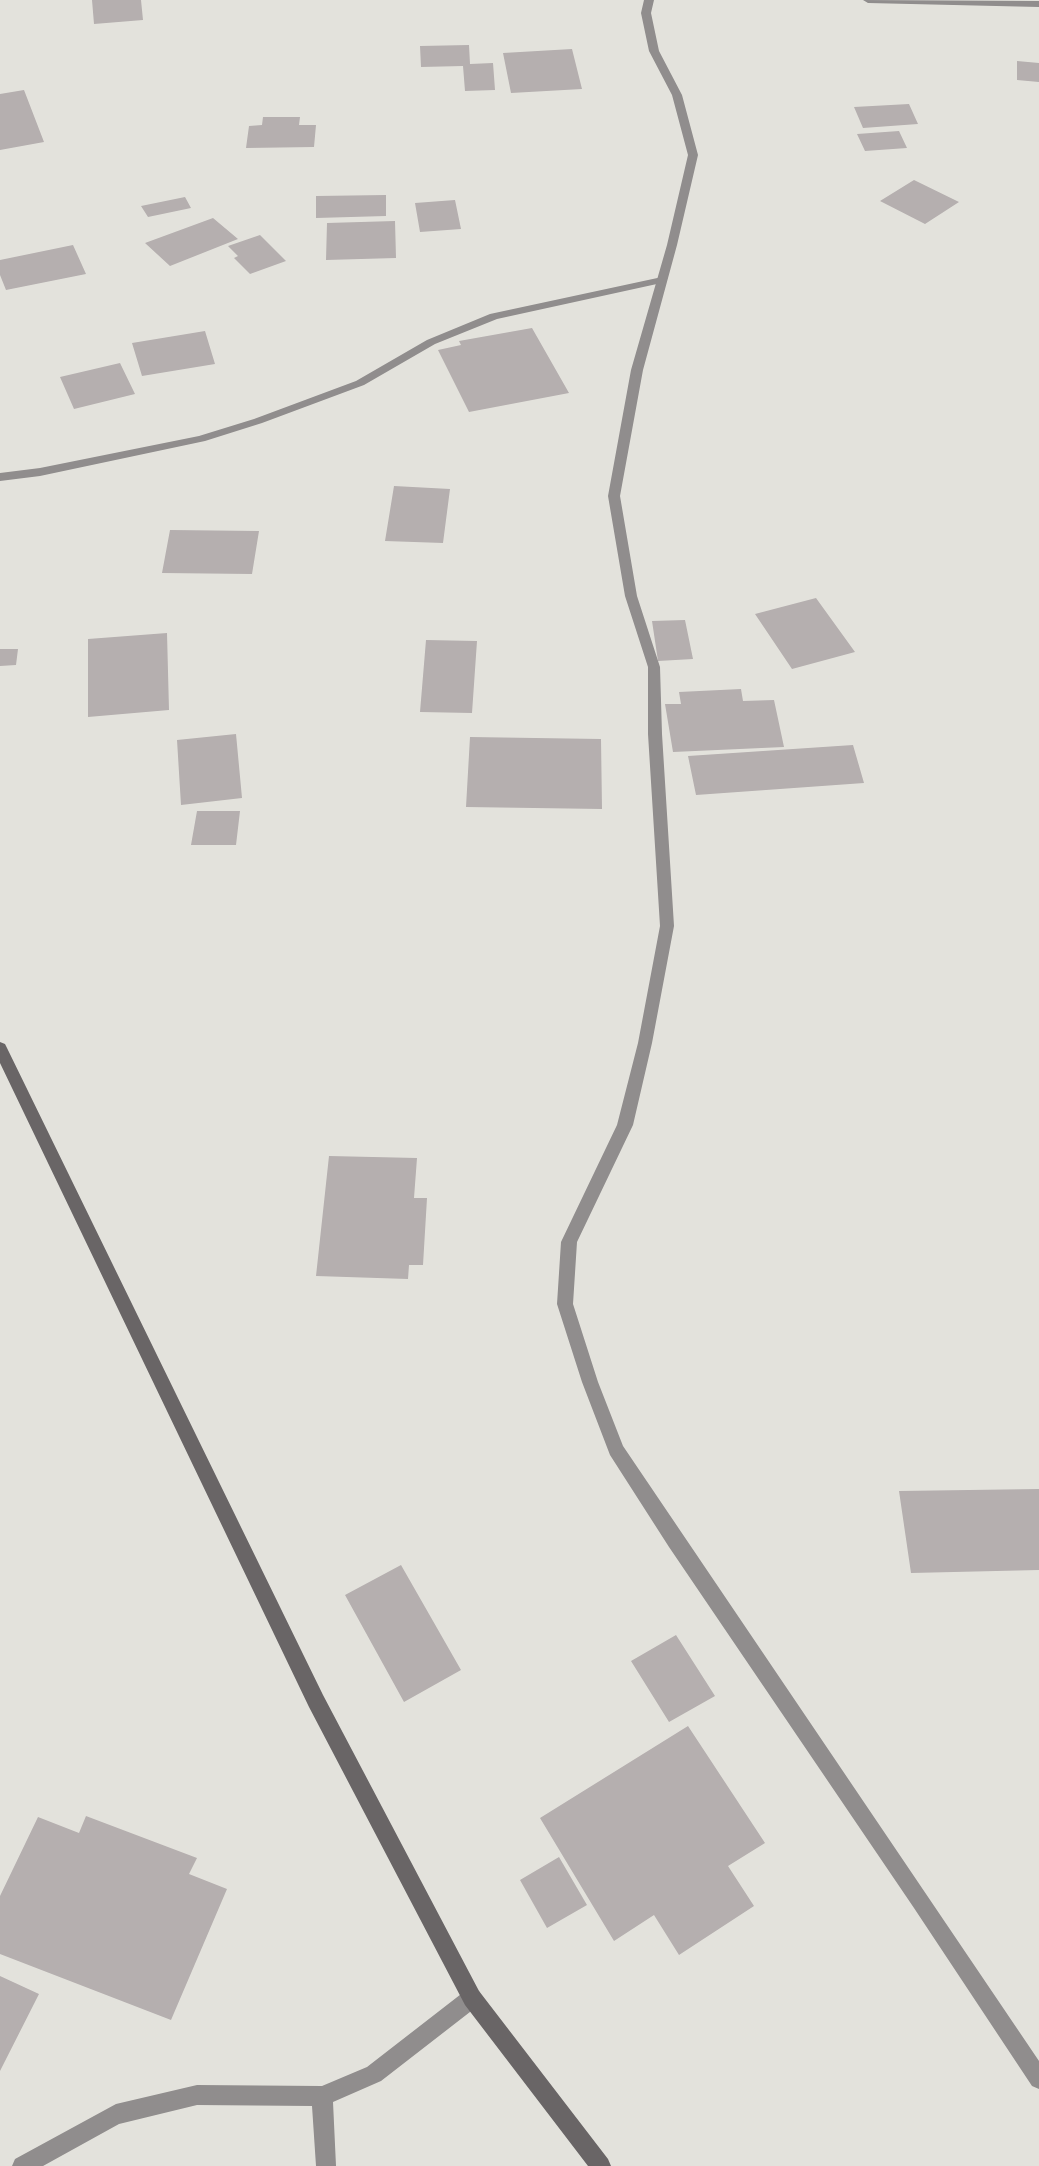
<!DOCTYPE html>
<style>
body{margin:0}
canvas{display:block;background:#e3e2dc}
</style>
<canvas width="1039" height="2166"></canvas>
<script>
const ctx = document.querySelector('canvas').getContext('2d');
ctx.lineJoin = 'round';
function paint(path, color) {
  ctx.fillStyle = color;
  ctx.fill(path, 'evenodd');
}
paint(new Path2D(`
 M92,0H141L143,20L94,24Z
 M469,45L470,64L493,63L495,90L465,91L463,66L421,67L420,46Z
 M572,49L582,89L511,93L503,53Z
 M1017,61L1039,63V82L1017,80Z
 M24,90L44,142L0,150V94Z
 M909,104L918,124L863,128L854,107Z
 M263,117H300L299,125H316L314,147L246,148L249,126L262,125Z
 M899,131L907,148L865,151L857,134Z
 M914,180L959,202L925,224L880,201Z
 M386,195V216L316,218V196Z
 M185,197L191,208L148,217L141,206Z
 M455,200L461,229L420,232L415,203Z
 M213,218L238,239L170,266L145,243Z
 M395,221L396,258L326,260L327,223Z
 M260,235L286,261L250,274L234,258L238,256L228,246Z
 M73,245L86,274L6,290L0,275V260Z
 M532,328L569,393L469,412L438,350L461,345L459,341Z
 M205,331L215,364L142,376L132,343Z
 M120,363L135,394L74,409L60,377Z
 M394,486L450,489L443,543L385,541Z
 M170,530L259,531L252,574L162,573Z
 M816,598L855,652L792,669L755,614Z
 M685,620L693,659L658,661L652,621Z
 M167,633L169,710L88,717V639Z
 M426,640L477,641L472,713L420,712Z
 M0,649H18L16,665L0,666Z
 M741,689L743,701L774,700L784,747L673,752L665,704H681L679,692Z
 M236,734L242,798L181,805L177,740Z
 M470,737L601,739L602,809L466,807Z
 M853,745L864,783L696,795L688,756Z
 M197,811H240L236,845H191Z
 M329,1156L417,1158L414,1198H427L423,1265H409L408,1279L316,1276Z
 M1039,1489V1570L911,1573L899,1491Z
 M401,1565L461,1670L404,1702L345,1595Z
 M676,1635L715,1696L669,1722L631,1661Z
 M688,1726L765,1843L728,1866L754,1906L679,1955L654,1915L614,1941L540,1818Z
 M86,1816L197,1858L189,1874L227,1889L171,2020L0,1954V1896L38,1817L79,1833Z
 M559,1857L587,1905L547,1928L520,1880Z
 M0,1976L39,1994L0,2071Z`), '#b5afaf');
paint(new Path2D(`
 M662,277L667,280L666,282L497,319L435,344L364,385L262,423L205,441L40,476L0,481V473L40,468L199,436L254,419L356,381L427,340L490,314Z`), '#908d8d');
paint(new Path2D(`
 M644,0H654L651,13L659,51L682,95L698,155L677,245L643,370L620,496L637,596L660,667L662,734L674,926L652,1043L633,1125L577,1242L573,1304L598,1382L623,1446L1039,2061V2089L1032,2086L914,1908L669,1547L610,1455L582,1382L557,1304L561,1242L617,1125L638,1043L660,926L648,734V667L625,596L608,496L631,370L667,245L688,155L672,95L649,51L641,13Z
 M863,0L1039,1V7L868,3Z
 M472,1988L479,1991L482,1998L479,2005L381,2081L333,2102L336,2166H316L312,2106L197,2105L119,2124L43,2166H12L15,2159L116,2104L197,2085L322,2086L367,2067L465,1991Z`), '#908d8d');
paint(new Path2D(`
 M0,1042L5,1044L7,1048L323,1695L479,1991L608,2159L611,2166H588L465,2005L309,1707L0,1063Z`), '#696566');
</script>
